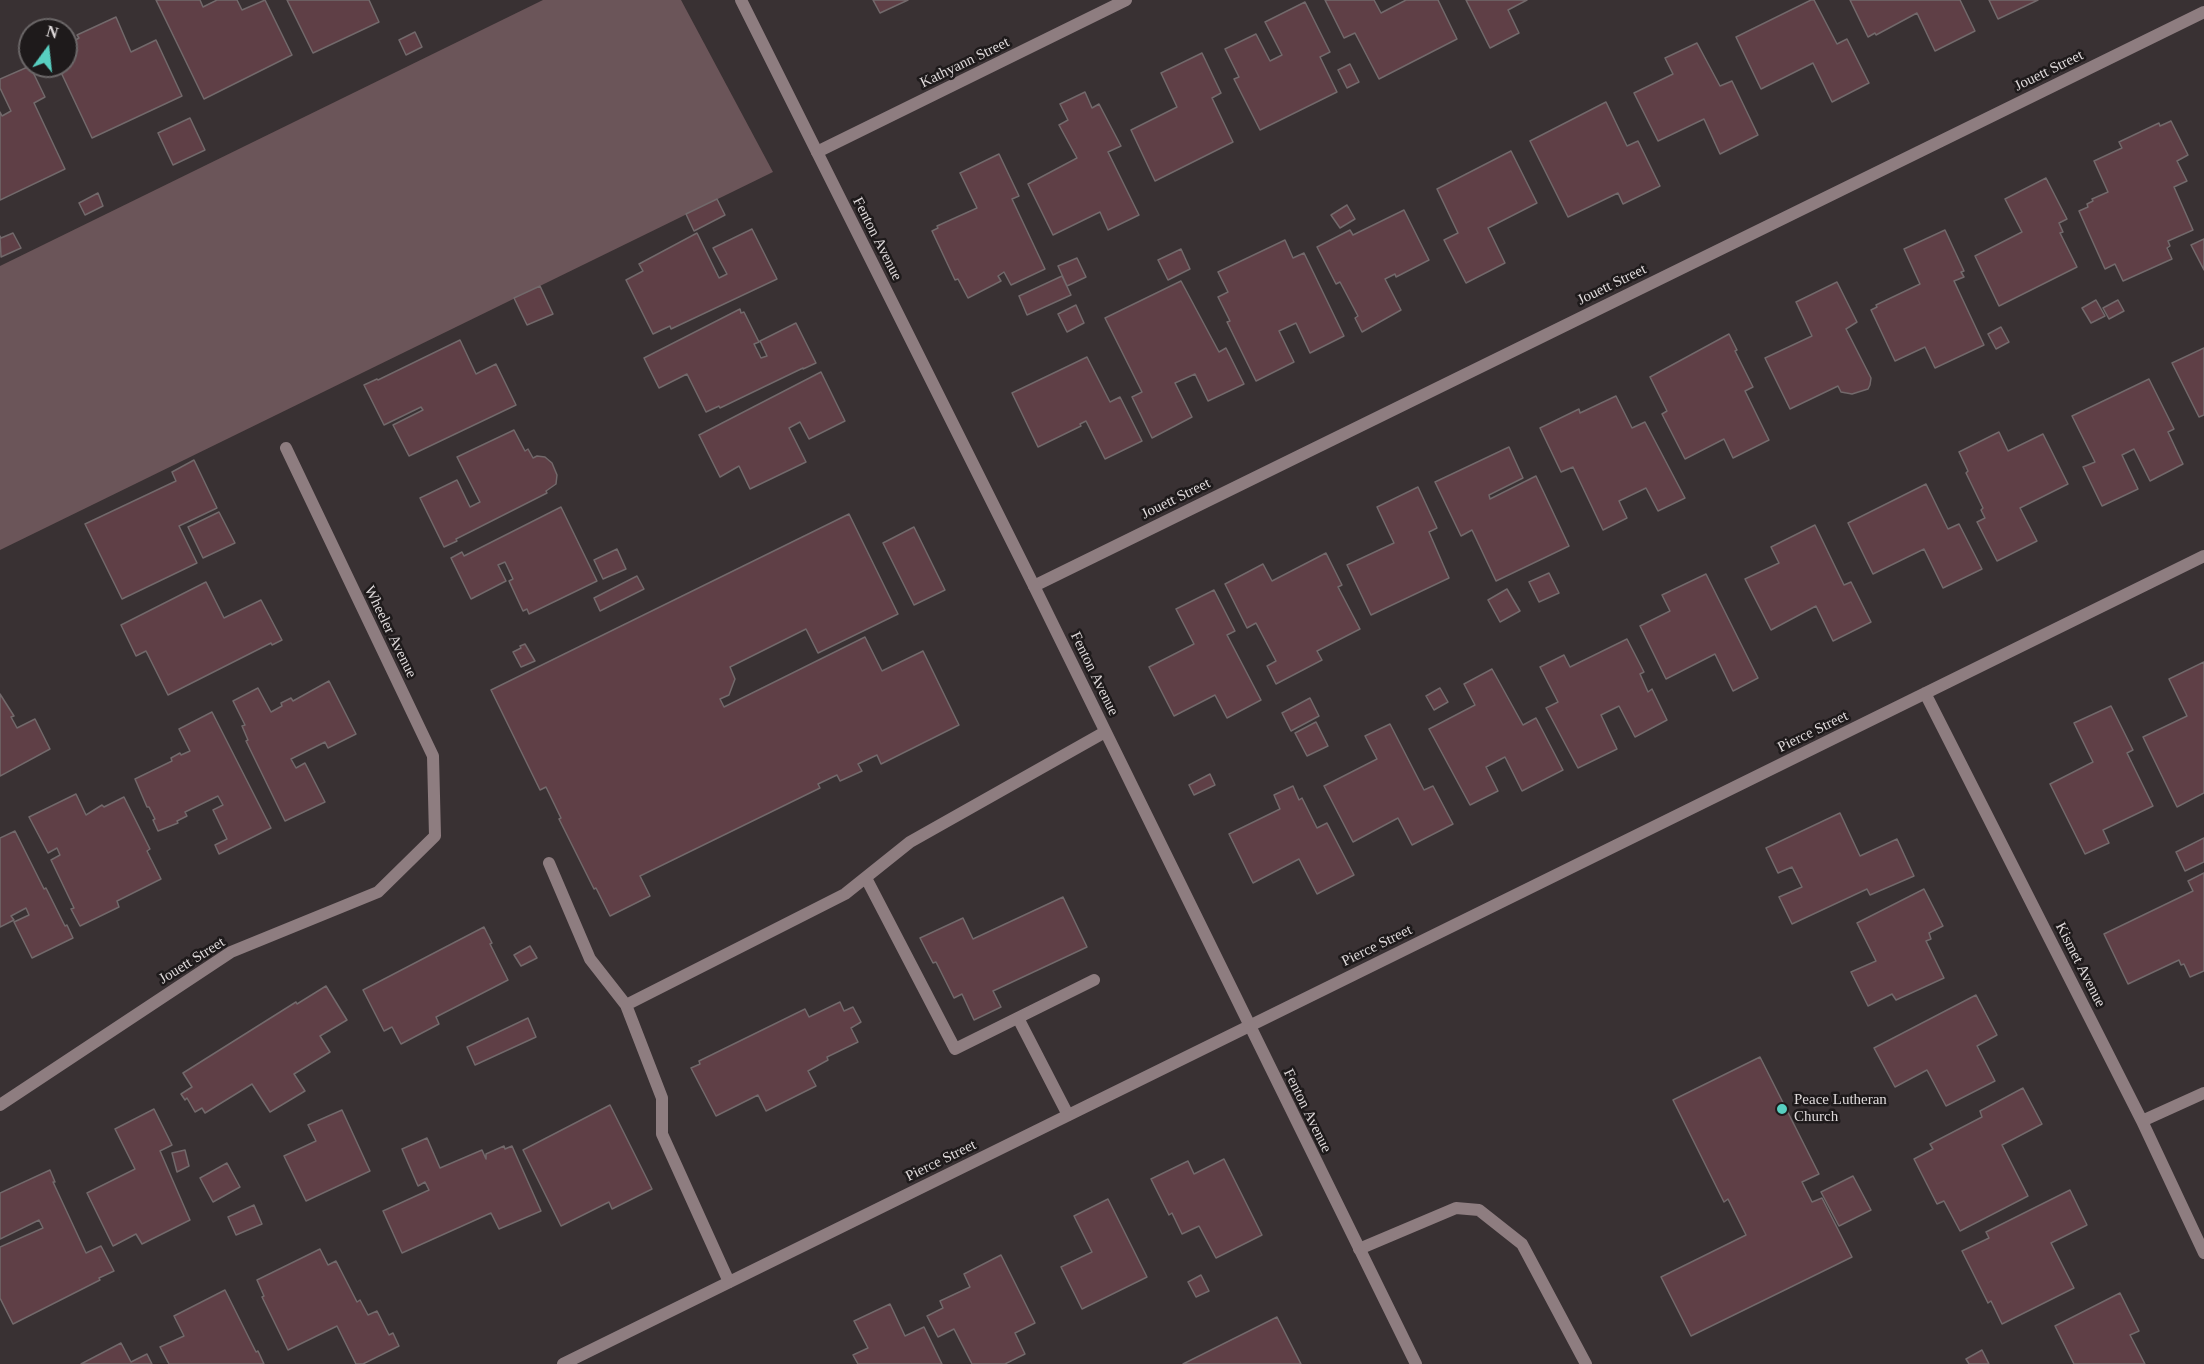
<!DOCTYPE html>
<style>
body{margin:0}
#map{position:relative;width:2204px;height:1364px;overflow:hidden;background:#393133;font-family:"Times New Roman",serif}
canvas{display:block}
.north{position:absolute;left:18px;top:18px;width:60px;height:60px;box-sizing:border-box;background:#1e1a1b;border:2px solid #6b6768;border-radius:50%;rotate:15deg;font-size:16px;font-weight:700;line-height:24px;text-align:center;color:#dfdadb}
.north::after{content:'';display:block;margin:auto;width:21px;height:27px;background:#58cec0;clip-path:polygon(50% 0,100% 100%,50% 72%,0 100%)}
</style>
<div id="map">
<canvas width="2204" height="1364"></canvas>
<div class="north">N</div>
</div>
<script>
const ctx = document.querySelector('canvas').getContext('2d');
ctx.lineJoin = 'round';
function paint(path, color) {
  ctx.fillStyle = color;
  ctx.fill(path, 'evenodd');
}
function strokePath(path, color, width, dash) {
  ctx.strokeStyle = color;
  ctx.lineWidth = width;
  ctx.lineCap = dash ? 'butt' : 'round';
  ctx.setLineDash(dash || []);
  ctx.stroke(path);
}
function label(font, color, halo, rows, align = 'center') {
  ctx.font = font + ' "Times New Roman",serif';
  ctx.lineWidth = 5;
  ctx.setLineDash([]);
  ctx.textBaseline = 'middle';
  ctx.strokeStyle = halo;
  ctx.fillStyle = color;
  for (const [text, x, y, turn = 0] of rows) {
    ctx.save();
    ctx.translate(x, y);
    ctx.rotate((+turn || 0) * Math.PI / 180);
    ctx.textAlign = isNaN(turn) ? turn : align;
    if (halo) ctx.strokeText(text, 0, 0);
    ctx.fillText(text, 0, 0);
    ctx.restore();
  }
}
paint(new Path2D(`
 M543,0H681L773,172L0,550V266Z`), '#6b5559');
const building = new Path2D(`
 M156,0H200L203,7L217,0H237L242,10L265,0L292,55L204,99Z
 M287,0H369L379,22L313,53Z
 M873,0H908L880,13Z
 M1325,0H1374L1381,13L1406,0H1438L1457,39L1379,79L1355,33L1344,38Z
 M1466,0H1527L1508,10L1519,33L1490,48Z
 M1811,0H1814L1837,44L1847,39L1869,83L1832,102L1813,63L1761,89L1736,37Z
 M1850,0H1960L1975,31L1935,51L1917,13L1876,35L1875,33L1868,37Z
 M1989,0H2038L1998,19Z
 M1305,2L1330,52L1320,57L1337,92L1260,130L1234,79L1239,77L1225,49L1256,34L1270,61L1282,55L1265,22Z
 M116,17L131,52L156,40L182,96L92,138L58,66H66V56L77,51L72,42L79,38L77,35Z
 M415,32L422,47L406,55L399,40Z
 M1697,43L1720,86L1732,81L1758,135L1720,154L1704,119L1658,141L1634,93L1673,74L1665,58Z
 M1202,53L1221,93L1212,98L1233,142L1155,181L1131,130L1177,107L1161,73Z
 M1350,64L1359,82L1347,88L1338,70Z
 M30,66L45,97L34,103L65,169L0,200V112L2,116L11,111L0,88V79Z
 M1085,92L1092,108L1099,104L1121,146L1108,152L1139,215L1108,230L1100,212L1053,235L1028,184L1077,158L1059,125L1068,120L1060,104Z
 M1606,102L1627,146L1638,141L1660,186L1623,204L1618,193L1568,217L1530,141Z
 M190,118L205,150L173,165L158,133Z
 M2171,121L2188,155L2177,161L2187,181L2174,187L2193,230L2168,241L2170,246L2167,248L2172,259L2123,281L2115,264L2105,269L2079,211L2088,207L2087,204L2093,201L2092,199L2108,192L2094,161L2122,148L2119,142L2159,123L2160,126Z
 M1511,151L1537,203L1488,228L1505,263L1466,283L1444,240L1458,233L1437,189Z
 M999,154L1019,196L1012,199L1045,269L1011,285L1004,272L998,276L1001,281L968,298L958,279L955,280L932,231L938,228L937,226L977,208L960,173Z
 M2046,178L2067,219L2059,223L2063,232L2060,233L2077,267L1999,306L1975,256L2022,232L2005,199Z
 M98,193L103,206L85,215L79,203Z
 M717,199L725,215L694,231L686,214Z
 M1347,205L1355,219L1340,228L1331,215Z
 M1404,210L1429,260L1396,277L1395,274L1385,279L1401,310L1362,332L1355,318L1358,316L1340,282L1336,284L1317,247L1350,230L1353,235Z
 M752,229L777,279L671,329L670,326L653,334L626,280L643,271L639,264L697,233L719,278L727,274L713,248Z
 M1945,230L1964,271L1961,272L1964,277L1954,281L1984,345L1935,368L1925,347L1895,361L1871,310L1877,307L1876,305L1920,284L1904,249Z
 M13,233L21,248L1,257L0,236L1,238Z
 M2204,239V270L2191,245Z
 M1285,240L1293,258L1304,253L1344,336L1310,353L1296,323L1279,331L1294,362L1256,381L1227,322L1230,321L1218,297L1228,292L1218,272Z
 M1181,249L1190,269L1168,280L1158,260Z
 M1077,258L1086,277L1067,286L1058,266Z
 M1062,276L1071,295L1027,315L1019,296Z
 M1181,281L1219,352L1226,348L1244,384L1208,401L1195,374L1175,383L1192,417L1152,438L1132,397L1142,392L1105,318Z
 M1837,282L1857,322L1846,329L1871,378L1870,385L1868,389L1852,394L1841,392L1838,386L1790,409L1765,358L1812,336L1796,302Z
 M540,286L553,314L527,325L514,298Z
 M2096,300L2105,316L2091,323L2082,308Z
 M2118,300L2124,311L2109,319L2103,308Z
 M1076,305L1084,323L1067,332L1058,314Z
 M740,309L741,313L744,312L759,342L754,344L761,358L767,356L760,341L796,323L816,363L803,369V368L720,408L719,406L706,412L687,374L659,388L644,358Z
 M2001,327L2009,342L1996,349L1988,334Z
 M1729,334L1737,350L1735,351L1753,387L1745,391L1769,440L1733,458L1724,439L1685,459L1662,414L1667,411L1650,377Z
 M460,340L476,374L496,364L516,405L409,456L393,425L423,410L421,407L384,425L364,385L377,379L378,380Z
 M2204,348V415L2199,417L2172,363Z
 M1087,357L1110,402L1120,397L1142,441L1105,459L1086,421L1080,424L1081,426L1038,447L1012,393Z
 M821,372L845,421L809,439L800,422L789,428L806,462L750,489L739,466L720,477L699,435Z
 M2149,379L2174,429L2168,432L2183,464L2150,481L2134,449L2122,455L2138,489L2102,506L2083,467L2095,462L2072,416Z
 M1616,396L1632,428L1645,422L1685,498L1658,511L1646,488L1619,501L1627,518L1603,530L1573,467L1561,472L1540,428L1579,409L1580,413Z
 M514,430L525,451L528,449L533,458L537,456L545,457L552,463L557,475L556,484L546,491L547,493L456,539L457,541L444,547L420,498L457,480L470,507L480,502L457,457Z
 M1999,432L2008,451L2043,434L2068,484L2020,508L2037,541L1997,561L1977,522L1985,518L1981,510L1983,508L1966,473L1968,471L1959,452Z
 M1509,447L1523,478L1489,495L1490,499L1536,476L1569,546L1496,581L1472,530L1461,536L1435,482Z
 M194,460L217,508L179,526L197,563L122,599L85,524L176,481L172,472Z
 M1926,484L1948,529L1959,524L1982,569L1943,588L1924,549L1873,574L1848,523Z
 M1418,487L1437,528L1429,532L1449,578L1371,615L1347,565L1394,543L1377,507Z
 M561,507L597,581L529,614L527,609L523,611L509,581L513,579L505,562L498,565L506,581L471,599L451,558L462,552L464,556Z
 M219,512L235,543L203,558L188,527Z
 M849,514L898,614L818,653L806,629L730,667L735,679L729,695L720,699L724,707L865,637L882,671L923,651L959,725L881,764L877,755L858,764L862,771L840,781L837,775L818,784L820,788L640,876L650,896L610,916L596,888L594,889L559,819L561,818L546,787L540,790L491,690Z
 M1815,525L1844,585L1851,582L1871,622L1833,641L1816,606L1771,630L1745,579L1779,563L1771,547Z
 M914,527L945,590L914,605L883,543Z
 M617,549L626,569L603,579L594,560Z
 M1326,553L1342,585L1338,587L1360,629L1317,651L1322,660L1276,684L1267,666L1276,661L1256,623L1247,628L1225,584L1263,564L1272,581Z
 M1549,573L1559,593L1539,602L1529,582Z
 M1706,574L1758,678L1733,691L1715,654L1666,679L1640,626L1670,611L1662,595Z
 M637,576L644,589L600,611L594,598Z
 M206,582L224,618L261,600L282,640L272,645L271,643L168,695L146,651L136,656L121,625Z
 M1507,589L1520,611L1500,622L1488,600Z
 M1214,590L1235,631L1227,635L1261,700L1227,718L1215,695L1174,716L1149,667L1194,644L1176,609Z
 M1627,639L1644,672L1640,674L1648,692L1652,689L1667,720L1635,737L1619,706L1601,715L1617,749L1578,768L1546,708L1558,702L1540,667L1564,655L1570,667Z
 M525,644L535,661L521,667L513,652L521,648L520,646Z
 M2204,662V793L2177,807L2143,737L2187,716L2169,679Z
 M1492,669L1523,725L1536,718L1563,770L1522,791L1505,757L1486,767L1498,791L1470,805L1429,729L1475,705L1464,684Z
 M329,681L356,734L328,748L325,742L291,759L296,768L305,763L325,802L285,821L246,741L248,740L242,726L245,725L233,701L258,688L271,712L282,706L281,703L291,698L293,701Z
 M1440,688L1448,702L1434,710L1426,696Z
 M0,694L14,716L11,717L17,728L35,719L50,749L0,776Z
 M1310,698L1319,716L1291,731L1282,713Z
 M2111,706L2133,750L2127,753L2153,806L2103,830L2109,843L2085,854L2050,784L2093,762L2074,723Z
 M212,712L271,828L219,854L215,845L227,839L213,810L223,805L218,796L185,812L187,816L177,821L178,823L158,831L153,820L155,819L149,807H147L135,779L172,761L171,758L180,753L181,755L190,751L179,729Z
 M1316,722L1328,746L1307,756L1295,733Z
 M1390,724L1424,790L1433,786L1453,824L1412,845L1398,818L1353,842L1324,786L1377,759L1365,736Z
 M1210,774L1215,785L1194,795L1189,785Z
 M1293,786L1299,800L1302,798L1317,828L1327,823L1354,875L1317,894L1299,859L1253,883L1229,834L1280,809L1274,795Z
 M76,794L86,815L102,805L104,807L124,797L150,849L147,851L161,879L117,901L119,907L80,926L71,909L74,908L51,860L60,855L57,848L48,853L29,817Z
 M1840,813L1860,856L1897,839L1914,876L1870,895L1867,889L1792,924L1779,897L1802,887L1792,867L1778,873L1766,848Z
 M15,831L44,889L46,888L65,926L67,925L73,938L32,958L14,922L29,915L26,908L11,916L14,920L0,927V838Z
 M2204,838V862L2185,871L2176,852Z
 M2204,873V971L2190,977L2184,964L2181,965L2179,960L2128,984L2104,934L2193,891L2188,881Z
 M1924,889L1943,926L1929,933L1931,939L1926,941L1944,978L1896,1000L1892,994L1868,1006L1851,972L1876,961L1857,923Z
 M1063,897L1087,947L993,991L1001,1007L974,1020L962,994L954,998L936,962L933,963L920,938L963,918L973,939Z
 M484,927L492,943L490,944L508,980L436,1017L439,1024L401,1044L392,1027L384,1031L363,990Z
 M530,946L537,958L521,966L514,955Z
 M326,986L347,1020L320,1036L330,1052L294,1074L305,1091L270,1112L252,1084L205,1113L202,1108L195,1112L187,1098L185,1100L181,1094L192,1087L183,1073L296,1002L297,1004Z
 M1976,995L1997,1035L1977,1046L1995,1081L1946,1106L1927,1070L1895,1087L1874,1048Z
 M840,1002L844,1011L853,1007L861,1022L851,1028L858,1042L827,1057L828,1060L808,1071L816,1086L766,1111L758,1095L716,1116L691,1068L700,1064L699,1061L805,1009L809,1017Z
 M528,1018L536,1037L475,1065L467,1047Z
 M1760,1057L1819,1174L1802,1182L1812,1202L1822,1198L1852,1257L1691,1336L1661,1277L1746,1235L1728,1199L1724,1202L1673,1100Z
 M2023,1088L2042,1124L2002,1145L2028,1196L1960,1231L1944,1201L1937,1204L1914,1159L1933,1149L1930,1144L1982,1117L1980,1111Z
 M610,1105L652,1189L612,1209L609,1202L561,1226L523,1150Z
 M154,1109L172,1145L160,1151L190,1220L142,1244L136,1234L113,1246L87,1193L135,1169L115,1129Z
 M342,1110L370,1171L306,1201L284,1156L316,1141L308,1125Z
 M427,1138L440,1168L482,1150L486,1159V1154L504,1146L505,1149L512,1146L541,1211L499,1229L491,1213L402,1253L383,1211L429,1190L425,1182L418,1186L402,1149Z
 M185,1150L189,1166L177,1172L172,1153Z
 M1224,1159L1262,1235L1216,1258L1199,1226L1182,1234L1172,1213L1169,1215L1151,1179L1188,1161L1194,1174Z
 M227,1163L240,1187L213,1202L200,1178Z
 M50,1170L55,1182H53L86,1253L101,1246L114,1271L99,1278L100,1280L13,1324L0,1298V1247L43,1228L39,1220L0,1239V1193Z
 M1853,1176L1871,1210L1839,1226L1821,1192Z
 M2070,1190L2087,1225L2051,1243L2074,1288L2002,1324L1991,1301L1988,1303L1962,1251L1989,1238L1986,1232Z
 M1108,1199L1147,1277L1082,1309L1061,1267L1092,1252L1074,1216Z
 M254,1205L262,1224L236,1235L228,1217Z
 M320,1249L328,1265L336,1261L357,1302L360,1300L368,1315L377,1311L389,1335L393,1333L399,1346L363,1364H356L337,1326L288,1350L262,1297L264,1296L257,1280Z
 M1001,1255L1035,1323L1015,1333L1025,1354L1005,1364H972L954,1329L938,1337L927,1316L943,1308L940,1301L970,1287L964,1274Z
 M1201,1275L1209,1291L1196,1297L1188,1282Z
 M225,1290L256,1352L258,1351L264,1364H169L160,1347L184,1336L174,1316Z
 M2120,1293L2139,1331L2130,1335L2145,1364H2074L2055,1326Z
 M890,1304L905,1336L924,1327L942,1364H858L853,1355L868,1348L854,1321Z
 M1277,1317L1301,1364H1183Z
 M121,1343L131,1362L147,1354L152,1364H81Z
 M1982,1350L1989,1364H1969L1966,1359Z`);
paint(building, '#5f3f46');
strokePath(building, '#72696b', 1.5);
strokePath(new Path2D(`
 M549,863L590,959L626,1005
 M866,878L955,1049L1094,980
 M1018,1018L1068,1115
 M1359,1249L1456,1208L1479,1210L1522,1244L1586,1364
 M729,1282L662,1134V1098L626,1005L845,894L910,842L1105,732`), '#8e7d80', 12);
strokePath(new Path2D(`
 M817,152L1126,0
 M1034,586L2204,12
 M1925,693L2142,1121L2204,1253
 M0,1105L231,952L378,892L435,836L433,756L286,448
 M2142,1121L2204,1093
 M563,1364L2204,556`), '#8e7d80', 12);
strokePath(new Path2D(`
 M741,0L1034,586L1416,1364`), '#8e7d80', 12);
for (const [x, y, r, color] of [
 [1782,1109,6,"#58cec0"]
]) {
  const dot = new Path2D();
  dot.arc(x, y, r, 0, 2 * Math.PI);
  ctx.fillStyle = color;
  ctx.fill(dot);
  strokePath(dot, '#1e1a1b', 2);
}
label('15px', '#dfdadb', '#1e1a1b', [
 ["Kathyann Street",965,63,-26],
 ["Jouett Street",2049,71,-26],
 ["Fenton Avenue",877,239,63],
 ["Jouett Street",1612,285,-26],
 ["Jouett Street",1176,499,-26],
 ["Wheeler Avenue",390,632,64],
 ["Fenton Avenue",1094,674,64],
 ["Pierce Street",1813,732,-26],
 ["Pierce Street",1377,946,-26],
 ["Jouett Street",192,961,-32],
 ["Kismet Avenue",2080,965,63],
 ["Fenton Avenue",1307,1111,64],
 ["Pierce Street",941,1161,-26]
]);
label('15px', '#dfdadb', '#1e1a1b', [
 ["Peace Lutheran",1794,1100],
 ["Church",1794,1117]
], 'left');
</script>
